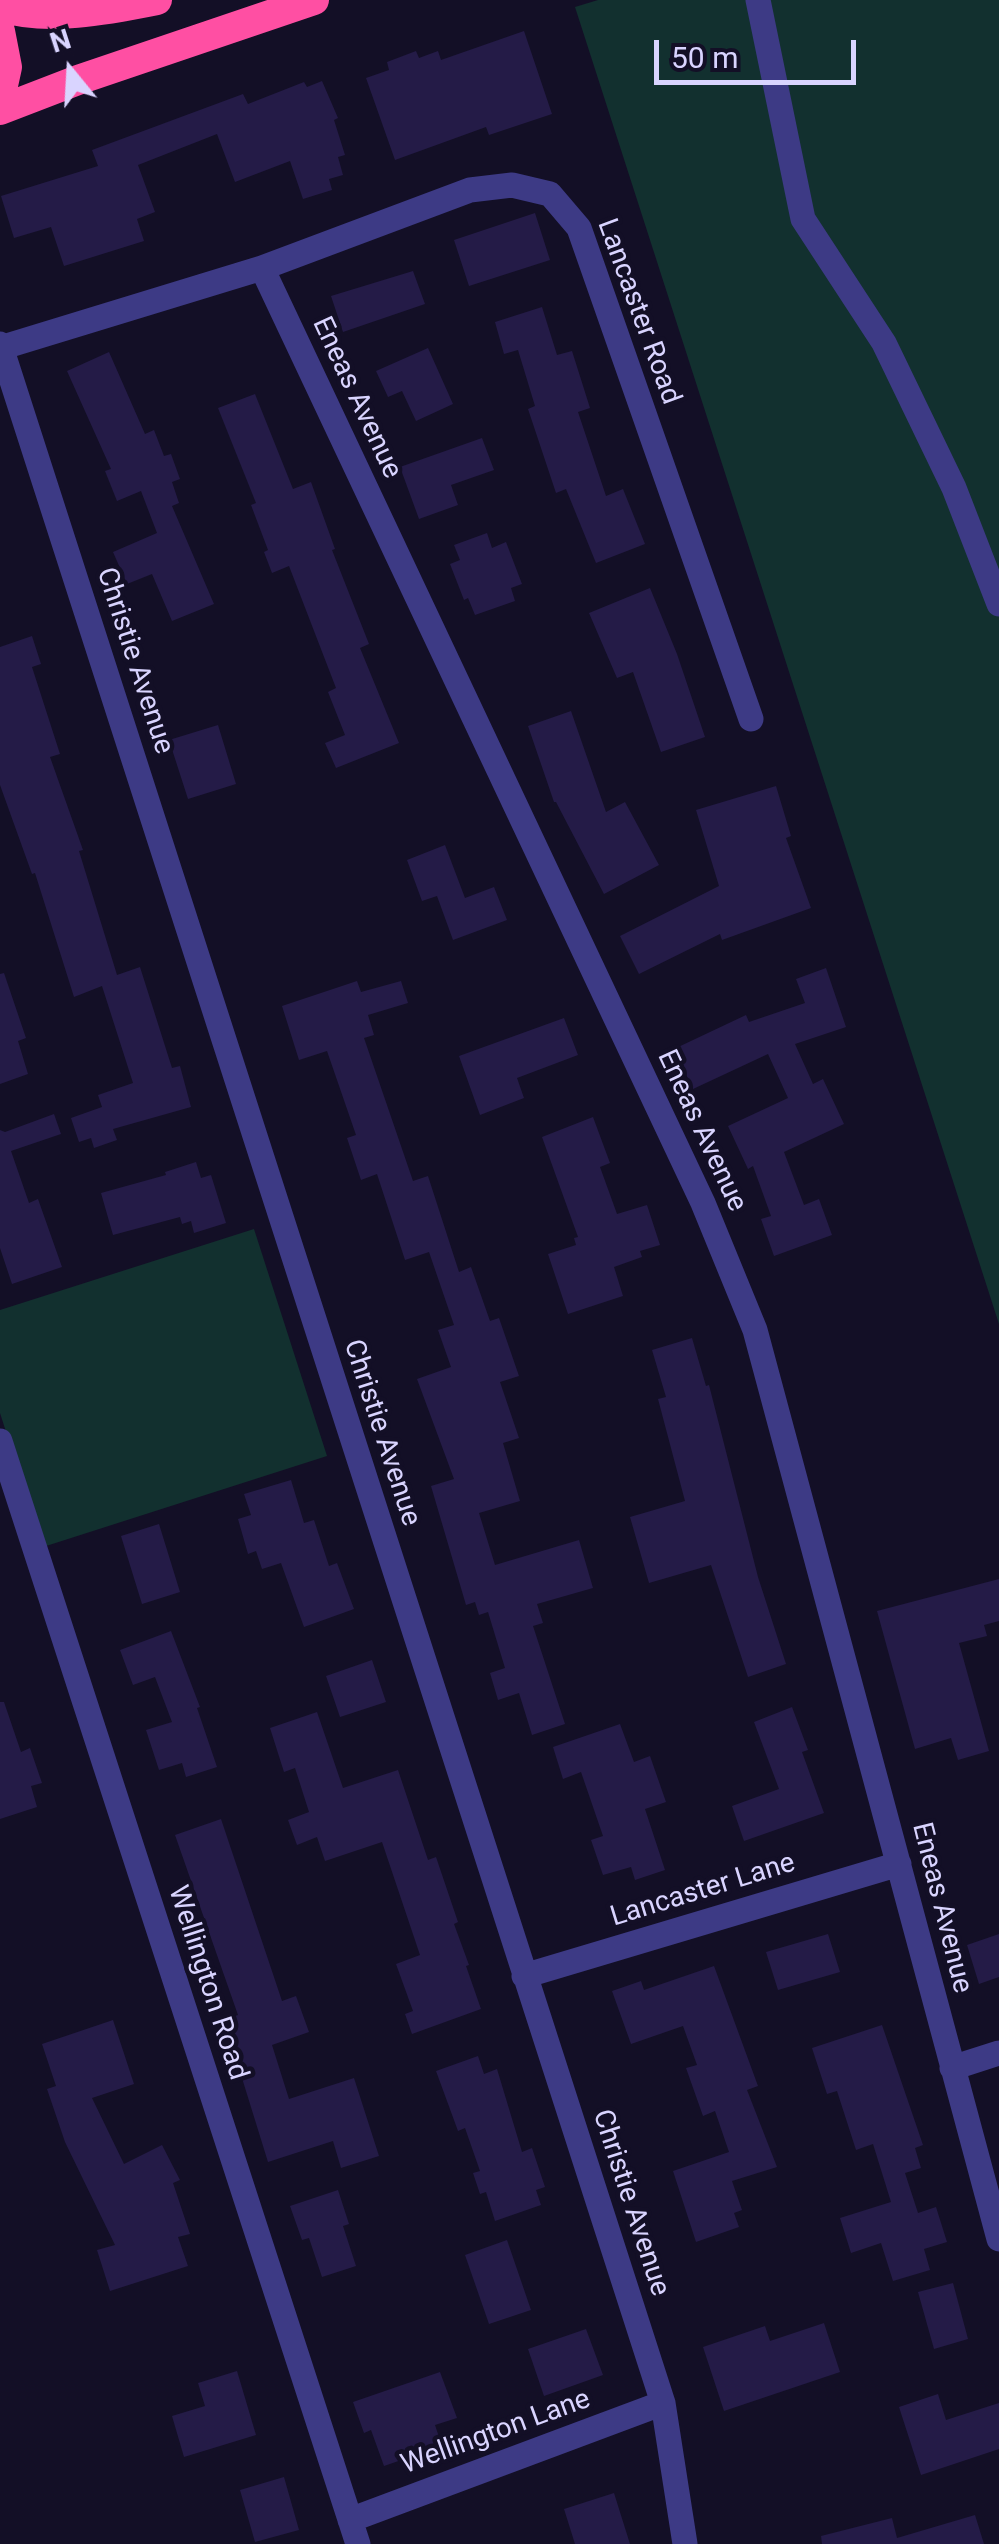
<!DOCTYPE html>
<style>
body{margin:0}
#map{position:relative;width:999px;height:2544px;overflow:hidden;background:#130f26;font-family:Roboto,sans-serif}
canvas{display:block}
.north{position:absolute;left:20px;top:20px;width:100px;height:100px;-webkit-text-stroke:8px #130f26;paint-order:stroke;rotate:342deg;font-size:28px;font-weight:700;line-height:40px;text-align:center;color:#d9d4ff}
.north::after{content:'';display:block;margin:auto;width:35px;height:45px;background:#d9d4ff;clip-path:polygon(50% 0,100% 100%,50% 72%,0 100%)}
.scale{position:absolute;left:654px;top:40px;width:202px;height:45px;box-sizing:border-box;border:5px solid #d9d4ff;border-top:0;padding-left:12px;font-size:30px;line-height:35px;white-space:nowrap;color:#d9d4ff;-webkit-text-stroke:8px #130f26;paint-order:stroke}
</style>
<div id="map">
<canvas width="999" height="2544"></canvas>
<div class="north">N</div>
<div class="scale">50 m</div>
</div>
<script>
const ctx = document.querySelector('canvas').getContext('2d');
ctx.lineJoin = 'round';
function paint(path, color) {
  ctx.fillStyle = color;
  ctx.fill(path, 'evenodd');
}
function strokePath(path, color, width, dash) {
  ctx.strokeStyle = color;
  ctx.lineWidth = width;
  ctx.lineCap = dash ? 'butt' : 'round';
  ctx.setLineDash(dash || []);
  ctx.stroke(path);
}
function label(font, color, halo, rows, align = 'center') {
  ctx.font = font + ' Roboto,sans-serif';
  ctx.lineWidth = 9;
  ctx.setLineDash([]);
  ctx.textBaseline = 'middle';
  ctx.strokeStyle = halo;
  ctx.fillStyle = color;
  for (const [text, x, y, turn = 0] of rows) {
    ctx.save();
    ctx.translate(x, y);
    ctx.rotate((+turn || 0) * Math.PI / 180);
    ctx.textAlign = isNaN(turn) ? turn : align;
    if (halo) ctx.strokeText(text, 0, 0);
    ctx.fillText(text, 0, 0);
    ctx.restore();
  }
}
paint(new Path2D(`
 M598,0H999V1324L575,7Z
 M254,1229L327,1456L43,1547L0,1413V1310Z`), '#12302f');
paint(new Path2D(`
 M524,31L552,114L489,135L486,127L395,160L366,78L389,70L387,62L416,51L419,58L438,51L441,60Z
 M322,81L338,118L334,120L345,155L338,157L343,175L329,179L332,190L303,199L290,161L235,182L217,134L138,165L155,212L137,219L144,241L64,266L51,227L14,238L1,196L98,166L92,150L243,94L248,104L304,82L307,87Z
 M535,213L550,260L469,286L454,240Z
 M413,271L425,304L343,332L331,296Z
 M542,307L557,355L572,351L590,408L578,412L606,496L623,489L645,544L596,563L566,489L556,493L528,409L535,406L518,350L504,354L495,322Z
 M428,348L453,404L416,421L402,391L388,397L376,371Z
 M109,352L145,434L154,430L164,456L171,454L180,479L172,482L179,503L172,506L214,604L172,621L152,574L127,584L113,552L157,533L141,491L117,501L105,471L111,469L67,371Z
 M255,394L293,489L311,482L335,549L332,550L369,644L360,648L399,743L336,768L325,743L345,735L328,692L336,688L289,566L272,573L264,552L268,550L251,505L256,503L218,408Z
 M482,438L494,470L451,485L458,505L419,519L400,467Z
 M487,533L492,548L506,542L522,584L511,588L515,601L475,615L468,598L464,600L450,564L460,560L454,545Z
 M650,588L677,654L705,737L661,752L633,672L617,678L589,613Z
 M32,636L41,664L32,667L60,754L50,757L83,850L79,851L117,975L140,967L172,1068L180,1066L191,1107L113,1129L117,1140L94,1148L91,1138L79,1142L71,1118L102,1107L98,1095L133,1083L102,986L74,997L35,873L32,874L0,785V647Z
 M571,711L606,812L625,802L659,865L604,894L556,802H554L528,726Z
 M218,725L236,784L188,799L169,740Z
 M776,786L791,836L786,838L811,908L722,940L720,934L639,974L620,936L719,886L696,810Z
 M445,845L465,898L494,887L507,920L453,940L437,896L422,901L407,860Z
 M826,968L846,1027L795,1044L813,1084L823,1079L844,1124L784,1152L804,1205L819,1199L832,1235L774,1256L761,1219L771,1216L753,1166L748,1169L728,1126L788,1098L768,1054L693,1089L674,1049L746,1015L749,1022L805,1003L796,979Z
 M4,973L26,1038L18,1041L28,1074L0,1084V974Z
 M357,981L361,992L401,981L408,1003L368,1015L374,1035L364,1038L413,1181L428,1176L459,1272L471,1267L490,1321L499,1318L519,1376L500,1382L519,1438L503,1443L520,1501L479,1513L495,1565L579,1540L593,1588L537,1604L543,1623L533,1626L565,1724L532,1735L519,1693L498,1700L490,1673L505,1668L488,1612L479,1615L475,1602L466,1605L431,1486L454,1479L417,1379L451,1367L438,1330L454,1325L429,1252L405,1260L377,1174L361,1180L347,1138L356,1135L327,1051L299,1060L282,1006Z
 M564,1018L578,1055L517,1078L524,1098L480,1115L459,1056Z
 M54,1114L61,1134L11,1151L29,1203L38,1199L62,1267L12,1284L0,1248V1130L5,1132Z
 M593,1117L610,1163L600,1167L617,1214L647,1205L660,1245L640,1251L642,1257L614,1267L623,1296L568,1314L548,1254L576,1245L574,1238L578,1237L542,1137Z
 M196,1162L201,1178L211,1175L226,1223L194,1233L191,1221L182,1224L180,1217L113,1235L101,1193L166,1175L165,1172Z
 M692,1338L706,1386L709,1385L758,1577L786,1664L748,1677L711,1565L649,1583L630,1517L685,1501L658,1399L666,1397L652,1350Z
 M291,1480L304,1523L314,1520L329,1566L337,1563L354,1609L304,1627L281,1563L262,1569L256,1551L248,1554L238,1519L251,1515L244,1494Z
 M159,1524L180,1592L142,1604L121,1536Z
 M999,1579V1621L984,1625L987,1636L959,1643L989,1751L958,1760L951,1738L915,1749L877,1611Z
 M171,1631L200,1707L197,1708L217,1767L186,1777L182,1763L159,1770L146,1730L172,1722L155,1677L133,1685L120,1650Z
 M372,1660L386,1702L340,1717L326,1676Z
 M0,1702H4L21,1752L30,1748L42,1783L31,1786L37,1807L0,1819Z
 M792,1707L808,1750L802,1752L824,1813L744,1841L732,1806L779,1789L754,1722Z
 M317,1712L343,1788L398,1770L428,1860L436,1857L458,1922L454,1924L469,1965L466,1966L481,2009L412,2034L405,2014L413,2011L396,1964L420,1955L382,1842L325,1861L317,1837L297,1845L288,1820L309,1812L295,1768L284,1772L270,1728Z
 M620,1724L634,1762L650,1756L666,1802L645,1809L665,1870L635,1880L631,1867L603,1875L591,1840L603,1836L581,1772L563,1779L553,1747Z
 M221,1819L282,2001L296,1996L309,2032L272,2045L289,2099L354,2078L379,2156L341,2168L333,2141L268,2162L224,2020L238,2015L175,1835Z
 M828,1934L840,1972L778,1990L766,1952Z
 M999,1934V1977L979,1984L967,1945Z
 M714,1966L758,2086L747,2090L777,2167L732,2181L742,2210L734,2213L739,2227L696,2242L673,2171L729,2152L715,2111L703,2116L686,2068L697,2065L683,2026L631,2044L612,1991L641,1981L644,1990Z
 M113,2020L134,2084L92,2098L124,2164L162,2145L180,2180L173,2183L190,2234L178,2237L188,2266L110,2291L97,2250L115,2245L65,2142L47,2089L56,2086L42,2044Z
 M882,2025L923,2145L915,2148L921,2168L905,2173L918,2213L936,2207L947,2242L924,2249L930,2270L893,2281L881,2243L851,2253L840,2218L891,2202L873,2144L856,2150L837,2091L827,2094L812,2048Z
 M478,2056L484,2074L497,2069L522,2152L532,2148L545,2187L536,2190L541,2205L495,2221L486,2192L480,2194L473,2173L480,2171L465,2128L458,2131L436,2071Z
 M338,2190L349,2224L343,2226L356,2266L322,2277L309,2238L302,2240L290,2206Z
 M507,2240L531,2310L489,2324L465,2255Z
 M953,2283L968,2339L934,2349L918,2292Z
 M824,2323L840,2372L724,2411L703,2347L765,2326L770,2341Z
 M586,2329L603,2375L544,2396L528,2349Z
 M237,2371L256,2435L184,2457L172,2416L205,2406L198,2383Z
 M440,2372L457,2418L435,2425L442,2446L384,2466L371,2430L364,2433L353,2402Z
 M938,2394L946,2420L999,2403V2449L921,2475L899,2407Z
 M284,2477L299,2530L255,2542L240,2490Z
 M614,2493L630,2544H575L564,2509Z
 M975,2515L984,2544H822L821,2536L892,2518L897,2538Z`), '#241b47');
strokePath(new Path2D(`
 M758,0L803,219L884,343L954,488L999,604
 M262,268L703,1203L755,1330L999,2239
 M0,344L663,2403L685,2544
 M0,348L262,268L470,190L512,185L550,194L579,228L751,719
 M0,1441L358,2544
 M524,1976L899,1864
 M952,2068L999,2053
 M350,2520L663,2403`), '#3d3a85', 25);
strokePath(new Path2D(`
 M0,6C43,23 112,9 157,0
 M0,31L7,67L0,99
 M0,110L78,80L314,0`), '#ff4fa3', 30);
label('28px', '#d9d4ff', '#130f26', [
 ["Lancaster Road",638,312,70],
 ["Eneas Avenue",356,398,65],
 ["Christie Avenue",134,661,72],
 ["Eneas Avenue",701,1131,65],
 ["Christie Avenue",381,1433,72],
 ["Lancaster Lane",703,1891,-17],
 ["Eneas Avenue",941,1908,76],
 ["Wellington Road",207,1983,72],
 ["Christie Avenue",630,2203,72],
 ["Wellington Lane",496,2433,-20]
]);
</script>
